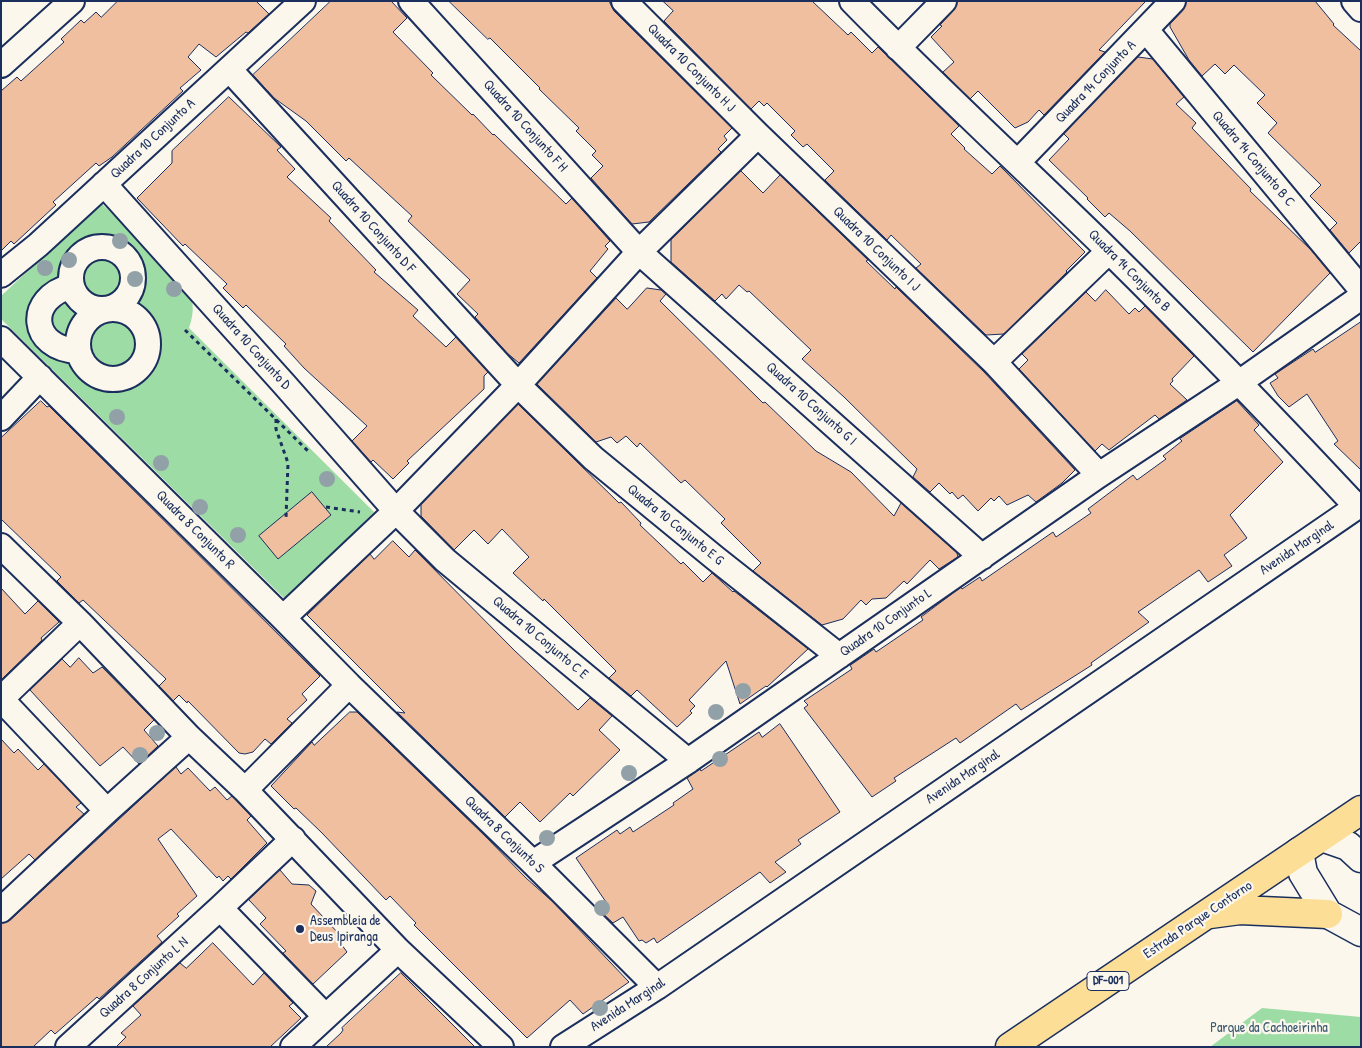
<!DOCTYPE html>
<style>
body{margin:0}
#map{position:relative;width:1362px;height:1048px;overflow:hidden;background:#fbf7ec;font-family:"Patrick Hand",sans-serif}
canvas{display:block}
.frame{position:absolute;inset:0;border:2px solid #1b2f5e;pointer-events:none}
</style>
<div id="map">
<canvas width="1362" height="1048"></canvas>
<div class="frame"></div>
</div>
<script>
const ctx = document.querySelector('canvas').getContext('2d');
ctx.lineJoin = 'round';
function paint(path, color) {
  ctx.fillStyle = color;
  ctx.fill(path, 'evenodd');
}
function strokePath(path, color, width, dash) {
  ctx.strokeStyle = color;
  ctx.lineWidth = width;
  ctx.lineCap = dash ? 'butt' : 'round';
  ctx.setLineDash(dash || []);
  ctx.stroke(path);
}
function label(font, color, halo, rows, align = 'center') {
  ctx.font = font + ' "Patrick Hand",sans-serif';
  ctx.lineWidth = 4.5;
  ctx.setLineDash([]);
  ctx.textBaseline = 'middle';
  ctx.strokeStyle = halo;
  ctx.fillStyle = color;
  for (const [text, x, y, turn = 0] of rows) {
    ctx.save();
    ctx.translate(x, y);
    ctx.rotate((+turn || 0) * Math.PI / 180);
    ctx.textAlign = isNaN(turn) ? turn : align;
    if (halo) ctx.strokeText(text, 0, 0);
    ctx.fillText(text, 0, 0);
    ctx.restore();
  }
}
paint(new Path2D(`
 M101,203L185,283C194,299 195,311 189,328L374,512L287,601L1,319V296Z
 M1262,1008L1361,1017V1047H1210Z`), '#9ddca4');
const building = new Path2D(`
 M118,1H256L269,14L248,33L246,32L216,57L199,44L188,57L201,70L180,88L183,91L112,157L99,166L96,163L53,202L56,205L14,244L11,241L1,251V91L17,77L21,81L64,42L61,39L81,20L84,23L96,12L101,17Z
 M331,1H391L407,18L393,32L433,73L431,75L472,115L473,114L493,135L494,134L566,204L572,198L610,241L605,246L608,249L590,271L597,278L519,363L507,353L475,317L478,314L457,294L470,280L408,221L412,216L349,158L346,161L306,121L274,98L253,75Z
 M449,1H609L614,11L732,128L724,136L727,140L718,149L721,152L649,222L632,224L591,178L603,166L592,155L596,151L576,131L579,128L539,89L540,88L490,38L488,39Z
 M663,1H812L848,35L851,32L872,53L878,47L959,126L951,134L965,148L964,149L992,174L1000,166L1085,252L1066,271L1067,272L1004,334L986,335L916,268L921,264L891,235L887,240L825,180L834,171L807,144L803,147L791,135L795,131L767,103L764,106L759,101L751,109L664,21L673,11Z
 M957,1H1146L1099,50L1105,52L1044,115L1039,110L1028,122L1015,128L978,91L970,99L943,72L954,62L931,37L942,26L940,25L954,10Z
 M1186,1H1315L1334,24L1333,25L1361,51V241L1349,253L1330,230L1337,223L1310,196L1321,185L1268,133L1277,123L1257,103L1265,95L1234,65L1225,74L1215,64L1202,76L1189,60L1170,27V24L1183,10Z
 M1138,57L1153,59L1184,97L1176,104L1196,123L1192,128L1251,189L1250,191L1311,250L1330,273L1253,352L1130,231L1109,213L1105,217L1087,199L1088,198L1049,160L1069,139L1064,134Z
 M229,97L281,147L277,150L295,169L287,177L331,218L329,221L376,270L374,272L418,310L413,316L446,347L456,337L488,372L484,376V389L407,461L409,463L393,479L373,460L371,462L352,441L367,426L304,368L284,346L286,344L246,305L243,308L223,288L227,284L185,244L183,246L137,198L172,163V151Z
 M741,171L763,193L780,175L868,260L866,261L895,289L896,287L984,372L1075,470L1062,483L1036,502L1028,495L1007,505L999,496L994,501L991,498L978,511L963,495L958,499L952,492L950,494L939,483L930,492L913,477L917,469L844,397L802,359L811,350L749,291L747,292L739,285L726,299L722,294L715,301L671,262V240Z
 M647,288L661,290L666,294L660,301L763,403L765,402L816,451L851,472L894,516L901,503L957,553L958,557L939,569L930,560L907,584L904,581L886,598L872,599L866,605L861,600L843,619L822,625L753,571L761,563L721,523L725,519L685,480L681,483L640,443L637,447L626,436L617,443L611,437L596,442L537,384L616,298L627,309Z
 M1106,290L1129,314L1135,308L1139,312L1145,306L1194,356L1172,379L1173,381L1170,384L1187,400L1159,419L1155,415L1109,450L1102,444L1095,451L1019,369L1028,360L1022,354L1086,292L1095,301Z
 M1361,322V470L1334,444L1338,441L1307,394L1289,407L1278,396L1270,383L1278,378L1275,374L1313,349L1315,352Z
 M41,401L47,407L49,406L320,676L302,694L307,700L287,719L292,723L271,744L265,739L253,752L245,754L239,753L188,701L187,703L179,695L173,701L159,686L166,679L83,600L79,603L57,581L61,577L1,519V438Z
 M1237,401L1259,425L1254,430L1283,462L1230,515L1247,538L1224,555L1232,566L1208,582L1199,570L1138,612L1149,622L1091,663L1092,665L1021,710L1016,704L960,743L956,738L894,778L896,781L872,797L804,708L808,705L804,701L852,669L850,665L852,664L874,649L876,652L923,620L921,617L961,587L962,589L980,577L982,581L1053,532L1056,537L1091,513L1088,509L1133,475L1137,480L1166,459L1163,456L1182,441L1180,439Z
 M518,404L619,503L621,502L641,523L640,525L681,564L683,562L703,582L712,573L733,592L734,591L808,649L767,687L766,686L740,704L726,661L689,700L695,706L690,711L692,713L677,727L637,690L631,696L609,678L616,671L544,599L543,601L513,573L529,557L502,529L488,544L474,530L454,550L421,516V505Z
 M312,492L331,515L278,559L259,536Z
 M393,541L409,557L415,550L515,651L578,710L590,698L612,716L599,730L620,750L573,796L570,793L540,822L520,802L505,817L397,712L405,713L307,615L370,554L374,559Z
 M1,588L25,614L38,601L59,622L41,638L42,640L1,680Z
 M79,658L93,673L102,667L154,720L144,730L158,746L139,764L123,747L100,766L30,690L62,659L70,667Z
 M350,712H357L486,837L526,878L553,902L629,982L583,1014L570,1000L527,1038L414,925L416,923L390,896L386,900L322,833L296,808L294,809L271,786L312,742L314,745Z
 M780,724L840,812L798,840L801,844L775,862L786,872L770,883L760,872L657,943L654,938L646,943L642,940L639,941L623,917L613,923L599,910L608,905L576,858L617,830L620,834L630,827L633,832L674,805L673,803L693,789L687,778L700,769L701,771L759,732L762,737Z
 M1,739L14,753L18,749L38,770L44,764L81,803L76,807L84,814L35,860L29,854L1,879Z
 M176,767L181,774L188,768L210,791L215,787L227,800L232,796L251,816L247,820L267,843L231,879L228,876L223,881L219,876L217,878L171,829L158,839L197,896L177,914L179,916L157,936L162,942L99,999L97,997L55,1034L51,1030L33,1047H1V923L10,920Z
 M280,870L292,884L309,885L316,891L311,904L339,934L336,937L347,952L313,984L283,953L286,951L260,924L266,918L249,900Z
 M213,943L253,985L264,973L293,1003L289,1006L301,1018L270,1047H116L126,1037L121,1033L141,1015L133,1006L180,963L186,968Z
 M401,973L475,1047H326L341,1033L343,1030L342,1028Z`);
paint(building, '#efbfa0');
strokePath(building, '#1b2f5e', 1);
const street = new Path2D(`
 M411,1L639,252L982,557
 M624,1L758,135L994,362L1099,475
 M852,1C935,86 1022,166 1107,249C1192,333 1275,419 1357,507
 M1354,1L1361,9
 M1146,30L1361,289
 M898,48L944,1
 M1,65L72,1
 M229,69L518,385L593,458L715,558L839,656
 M1018,162L1173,1
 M104,184L284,384L396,511L445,560L688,761
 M71 278a31 31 0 1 1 62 0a31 31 0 1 1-62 0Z
 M1,275L38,245L303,1
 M72,286C25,298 30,349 78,351
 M78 344a35 35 0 1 1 70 0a35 35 0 1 1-70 0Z
 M1,339L283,618L349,685L533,863L657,987
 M994,362L1109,251
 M1,418L40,377
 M1,546L80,623L189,737L245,790L398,950L501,1047
 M283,618L396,511L518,385L639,252L758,135
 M1,699L107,811
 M1,699L80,623
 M245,790L349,685
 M533,863L688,761L1099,475L1240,382L1361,297
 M220,908L325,1016
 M1,910L107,811L189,737
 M68,1047L220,908L293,839
 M293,1047L398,950
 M563,1047L657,987L1361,504`);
const secondary = new Path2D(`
 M1322,837L1348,846L1361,858
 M1299,852L1303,873L1328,914L1361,932`);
const primary = new Path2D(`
 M1210,914L1240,910L1328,914
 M1010,1047L1361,810`);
strokePath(street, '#1b2f5e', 28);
strokePath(secondary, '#1b2f5e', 31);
strokePath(primary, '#1b2f5e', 31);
strokePath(new Path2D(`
 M124,256L130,255
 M185,330L308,451
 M276,419V429L288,463L286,518
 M326,507L360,512`), '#1b2f5e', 3, [4, 4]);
strokePath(street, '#fbf7ec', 24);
strokePath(secondary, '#fbf7ec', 28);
strokePath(primary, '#fdde96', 28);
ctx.fillStyle = '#92a1a8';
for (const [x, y] of [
 [120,241],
 [69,260],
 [45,268],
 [135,279],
 [174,289],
 [117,417],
 [161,463],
 [327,479],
 [200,507],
 [238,535],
 [743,691],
 [716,712],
 [157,733],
 [140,755],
 [720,759],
 [629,773],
 [547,838],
 [602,908],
 [600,1008]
]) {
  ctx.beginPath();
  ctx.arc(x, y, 8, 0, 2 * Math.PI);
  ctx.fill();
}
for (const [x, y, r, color] of [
 [300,929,5,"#1b2f5e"]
]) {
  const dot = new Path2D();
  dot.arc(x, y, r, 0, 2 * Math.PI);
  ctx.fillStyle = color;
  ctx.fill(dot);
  strokePath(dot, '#fbf7ec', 2);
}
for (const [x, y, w] of [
 [1108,981,42]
]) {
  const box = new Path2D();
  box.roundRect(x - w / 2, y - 9.5, w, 19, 4);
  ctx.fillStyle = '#fbf7ec';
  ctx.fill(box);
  strokePath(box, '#1b2f5e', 1);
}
label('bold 12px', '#1b2f5e', null, [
 ["DF-001",1108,981]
]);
label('14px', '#1b2f5e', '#fbf7ec', [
 ["Quadra 10 Conjunto H J",691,68,45],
 ["Quadra 14 Conjunto A",1096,82,-46],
 ["Quadra 10 Conjunto F H",525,126,48],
 ["Quadra 10 Conjunto A",153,139,-43],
 ["Quadra 14 Conjunto B C",1253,159,50],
 ["Quadra 10 Conjunto D F",373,227,48],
 ["Quadra 10 Conjunto I J",876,249,44],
 ["Quadra 14 Conjunto B",1129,271,45],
 ["Quadra 10 Conjunto D",251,347,48],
 ["Quadra 10 Conjunto G I",811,404,42],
 ["Quadra 10 Conjunto E G",675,525,39],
 ["Quadra 8 Conjunto R",195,530,45],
 ["Avenida Marginal",1297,548,-34],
 ["Quadra 10 Conjunto L",886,623,-35],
 ["Quadra 10 Conjunto C E",540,638,40],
 ["Avenida Marginal",963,777,-34],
 ["Quadra 8 Conjunto S",504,835,44],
 ["Estrada Parque Contorno",1198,920,-34],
 ["Quadra 8 Conjunto L N",144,978,-42],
 ["Avenida Marginal",628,1005,-33]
]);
label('14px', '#1b2f5e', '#fbf7ec', [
 ["Assembleia de",310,921],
 ["Deus Ipiranga",310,937]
], 'left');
label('14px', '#3c5a70', '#fbf7ec', [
 ["Parque da Cachoeirinha",1269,1028]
]);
</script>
